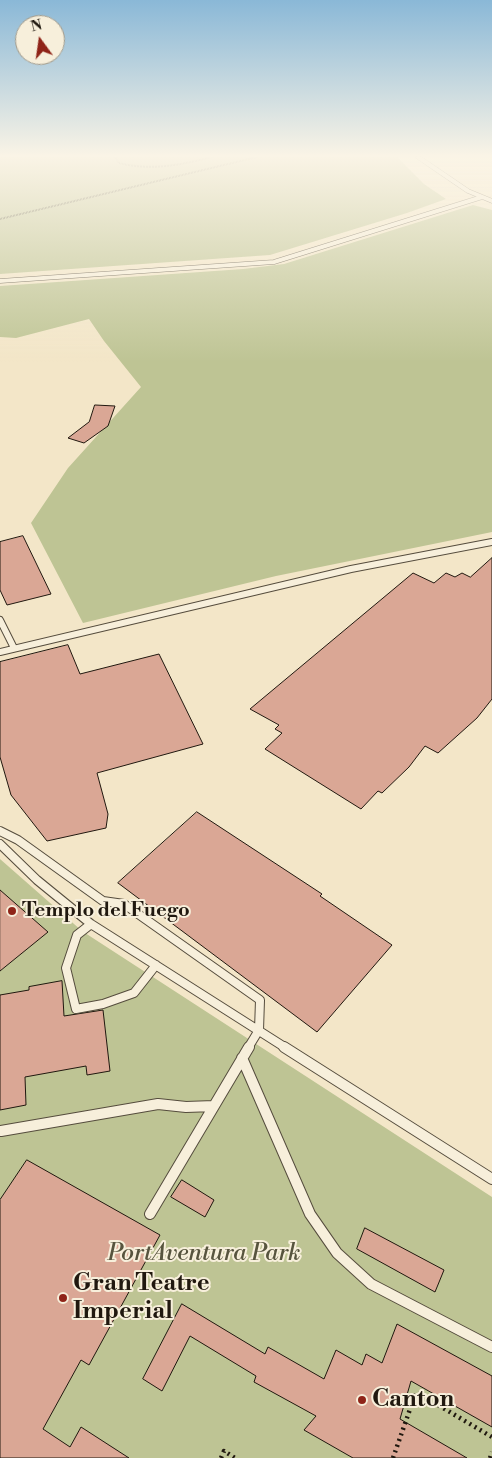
<!DOCTYPE html>
<style>
body{margin:0}
#map{position:relative;width:492px;height:1458px;overflow:hidden;background:#f3e6c8;font-family:"Libre Bodoni",serif}
canvas{display:block}
.north{position:absolute;left:15px;top:15px;width:50px;height:50px;box-sizing:border-box;background:#f7efdb;border:1px solid #a19989;border-radius:50%;rotate:346deg;font-size:14px;font-weight:700;line-height:20px;text-align:center;color:#20180f}
.north::after{content:'';display:block;margin:auto;width:18px;height:22px;background:#8f2418;clip-path:polygon(50% 0,100% 100%,50% 72%,0 100%)}
</style>
<div id="map">
<canvas width="492" height="1458"></canvas>
<div class="north">N</div>
</div>
<script>
const ctx = document.querySelector('canvas').getContext('2d');
ctx.lineJoin = 'round';
function paint(path, color) {
  ctx.fillStyle = color;
  ctx.fill(path, 'evenodd');
}
function strokePath(path, color, width, dash) {
  ctx.strokeStyle = color;
  ctx.lineWidth = width;
  ctx.lineCap = dash ? 'butt' : 'round';
  ctx.setLineDash(dash || []);
  ctx.stroke(path);
}
function label(font, color, halo, rows, align = 'center') {
  ctx.font = font + ' "Libre Bodoni",serif';
  ctx.lineWidth = 4;
  ctx.setLineDash([]);
  ctx.textBaseline = 'middle';
  ctx.strokeStyle = halo;
  ctx.fillStyle = color;
  for (const [text, x, y, turn = 0] of rows) {
    ctx.save();
    ctx.translate(x, y);
    ctx.rotate((+turn || 0) * Math.PI / 180);
    ctx.textAlign = isNaN(turn) ? turn : align;
    if (halo) ctx.strokeText(text, 0, 0);
    ctx.fillText(text, 0, 0);
    ctx.restore();
  }
}
paint(new Path2D(`
 M0,157H397L424,184L446,199L407,213L270,255L0,274Z
 M473,205L492,210V532L276,576L83,623L31,523L68,468L141,387L104,341L89,319L16,338L0,337V286L243,269L284,264Z
 M0,859L82,931L492,1197V1458H0Z`), '#bec494');
const building = new Path2D(`
 M95,405L115,406L108,426L84,443L68,438L89,422Z
 M23,536L51,594L7,605L0,590V542Z
 M492,558V699L477,718L438,753L425,746L409,767L382,793L378,791L361,809L265,749L282,733L275,729L279,725L250,709L413,573L434,583L446,573L455,577L462,573L470,577Z
 M68,645L80,674L159,654L203,744L97,773L108,814L106,828L47,841L11,795L0,757V662Z
 M197,812L322,894L320,896L392,945L317,1032L118,883Z
 M0,890L48,932L0,971Z
 M62,981L64,1016L103,1010L110,1071L87,1075L86,1066L25,1077L26,1105L0,1110V995L29,990V987Z
 M27,1160L160,1235L89,1365L81,1360L43,1429L70,1447L81,1427L129,1458H0V1200Z
 M182,1180L214,1200L205,1217L171,1197Z
 M365,1228L444,1270L435,1292L357,1249Z
 M182,1304L265,1354L268,1347L324,1379L336,1350L362,1365L366,1354L382,1363L397,1324L492,1376V1427L411,1381L400,1419L467,1458H353L304,1430L316,1416L254,1382L256,1376L190,1336L162,1391L143,1379Z`);
paint(building, '#daa795');
strokePath(building, '#20180f', 1);
const serviceFar3 = new Path2D(`
 M418,157L468,191L492,201
 M0,281L274,262L482,197`);
const serviceFar2 = new Path2D(`
 M0,620L14,648
 M0,652L351,569L492,542`);
const serviceFar1 = new Path2D(`
 M0,831L18,840L103,901L124,904L260,1000L259,1030L248,1048
 M0,844L37,880L91,924L286,1048
 M91,924L77,935L66,968L76,1009L103,1004L134,993L156,965`);
const service = new Path2D(`
 M284,1047L492,1179
 M242,1058L310,1214L337,1253L371,1284L492,1347
 M1,1131L158,1104L186,1107L214,1106
 M150,1214L249,1047`);
strokePath(serviceFar3, '#554c3d', 5);
strokePath(serviceFar2, '#554c3d', 8);
strokePath(serviceFar1, '#554c3d', 10);
strokePath(service, '#554c3d', 12);
strokePath(new Path2D(`
 M115,157L119,163C151,171 180,165 212,157
 M0,219L257,157`), '#20180f', 2, [0.5, 1]);
strokePath(new Path2D(`
 M221,1458L224,1451L235,1458
 M393,1458L416,1392L492,1437
 M490,1458L492,1452`), '#20180f', 4.5, [2, 4]);
strokePath(serviceFar3, '#f7efdb', 4);
strokePath(serviceFar2, '#f7efdb', 6);
strokePath(serviceFar1, '#f7efdb', 8);
strokePath(service, '#f7efdb', 10);
const sky = ctx.createLinearGradient(0, 0, 0, 362);
sky.addColorStop(0, '#8ab8d7');
sky.addColorStop(0.43, '#faf4e6');
sky.addColorStop(1, '#faf4e600');
ctx.fillStyle = sky;
ctx.fillRect(0, 0, 492, 362);
for (const [x, y, r, color] of [
 [12,911,5,"#8f2418"],
 [63,1298,5,"#8f2418"],
 [362,1400,5,"#8f2418"]
]) {
  const dot = new Path2D();
  dot.arc(x, y, r, 0, 2 * Math.PI);
  ctx.fillStyle = color;
  ctx.fill(dot);
  strokePath(dot, '#f7efdb', 2);
}
label('bold 20px', '#20180f', '#f7efdb', [
 ["Templo del Fuego",22,911]
], 'left');
label('italic 24px', '#57543e', '#f7efdb', [
 ["PortAventura Park",204,1254]
]);
label('bold 24px', '#20180f', '#f7efdb', [
 ["Gran Teatre",73,1284],
 ["Imperial",73,1312],
 ["Canton",372,1400]
], 'left');
</script>
